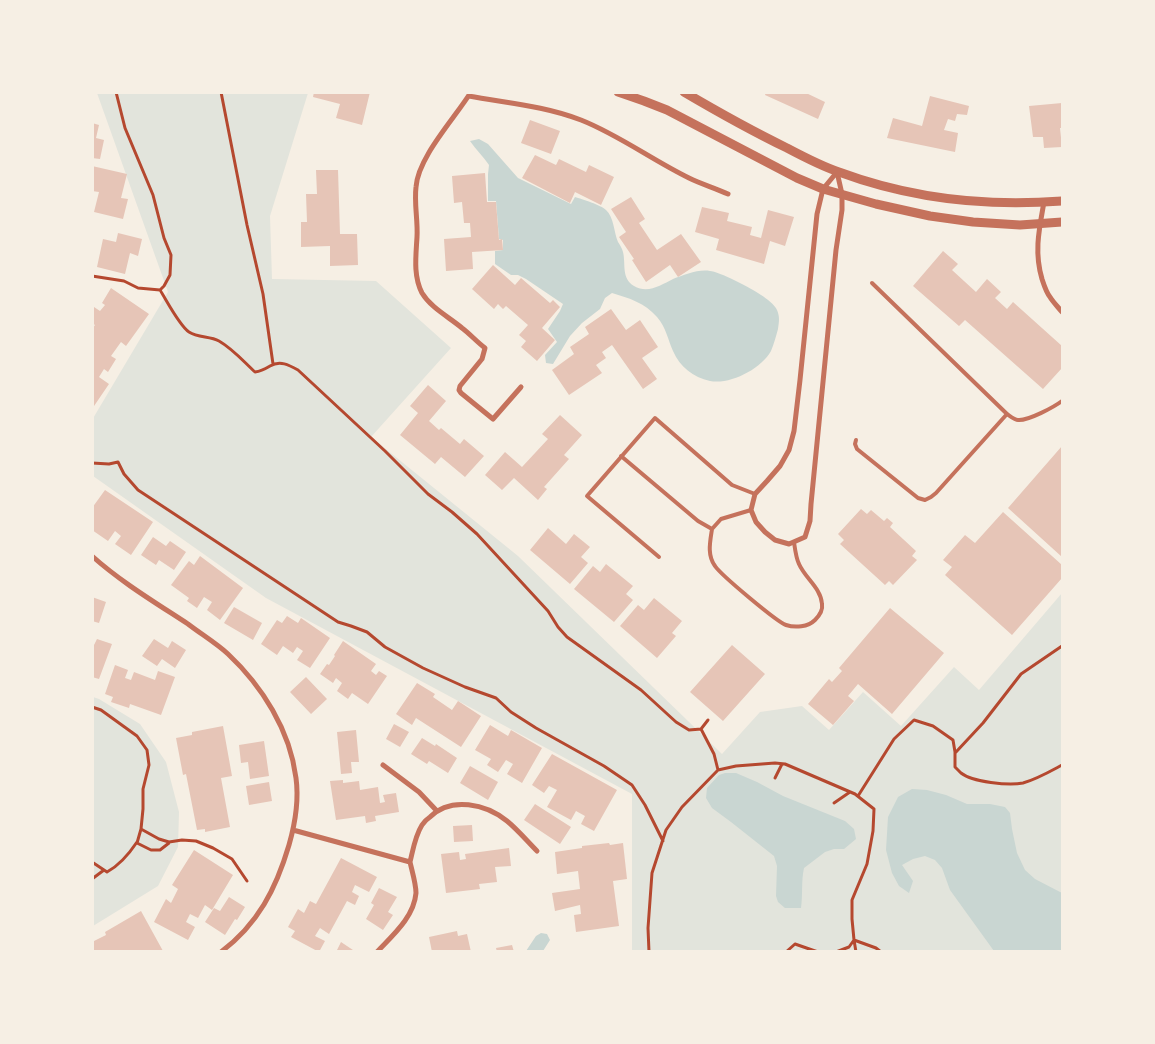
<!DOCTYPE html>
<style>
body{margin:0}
#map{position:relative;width:1155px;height:1044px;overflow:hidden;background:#f6efe4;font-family:Ubuntu,sans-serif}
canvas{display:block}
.frame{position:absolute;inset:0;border:94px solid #f6efe4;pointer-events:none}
</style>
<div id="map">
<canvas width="1155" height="1044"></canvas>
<div class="frame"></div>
</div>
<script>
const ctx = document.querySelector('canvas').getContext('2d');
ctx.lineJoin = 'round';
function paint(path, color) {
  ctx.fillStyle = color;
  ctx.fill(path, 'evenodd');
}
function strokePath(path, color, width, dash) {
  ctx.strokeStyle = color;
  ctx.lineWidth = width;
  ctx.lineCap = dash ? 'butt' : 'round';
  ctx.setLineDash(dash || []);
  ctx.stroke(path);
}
paint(new Path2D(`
 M97,93H308L270,216L272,279L376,281L451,348L371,437L518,556L722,754L760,712L802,706L829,730L863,692L901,726L954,667L979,690L1062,593V951H632V794L266,598L93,476L92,420L168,292Z
 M93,697L99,699L140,724L166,762L179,812L178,847L158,886L93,926Z`), '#e2e4dc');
paint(new Path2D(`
 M479,139L488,144L518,178L571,204L575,197C582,199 601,205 606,210C614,217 614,233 618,242C620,245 622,248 623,252C626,264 621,278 634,286C648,294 661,285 673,279C684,275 698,269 710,271C718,271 753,289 761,295C766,298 775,305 777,310C780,317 779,322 778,329C776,336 774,344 771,351C761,369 730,385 710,381C693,377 680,367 673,351C668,340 666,327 657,317C645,303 629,298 612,293L605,298L600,309L582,323L570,336L553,364L546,363L545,355L557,342L548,329L560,311L563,304L526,279L518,275H511L495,264V251L503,250V240L499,239L496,201H488V174L489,165C483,156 476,150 470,141Z
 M725,773H736L757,782L783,796L845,821L854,829L856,839L844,849H834L825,852L804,868C801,882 803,894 801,908H785L778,902L776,896L777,866L774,856L731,822L712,808L706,798L707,788L719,775Z
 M912,789L927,790L946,795L967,804H990L1005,807L1010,813L1012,829L1017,853L1025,870L1035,879L1062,893V951H994L950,890L942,868L935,860L925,856L913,859L902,865L913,881L909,893L899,886L892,873L886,850L888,817L898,797Z
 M541,933L547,934L550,940L543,951H526L536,936Z`), '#c9d6d2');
paint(new Path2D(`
 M314,92H370L362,125L336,118L340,104L313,97Z
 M766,92H804L825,102L818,119L765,95Z
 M930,96L969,106L967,115L957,114L955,121L948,119L944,130L958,133L955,152L887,138L893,118L922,126Z
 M1062,103V128H1060L1062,147L1044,148L1043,137H1033L1029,106Z
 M530,120L560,131L551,154L521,143Z
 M92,123L99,125L96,138L104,140L100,159L92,158Z
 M535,155L556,165L559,159L586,172L589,165L614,177L601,205L575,192L570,203L522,178Z
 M92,166L127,174L121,198L128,199L123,219L94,212L99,192L92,191Z
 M316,170H338L340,234H357L358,265L330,266V246L301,247V222H307L306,194H317Z
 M485,173L487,202H496L499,240L502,239L503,250L472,252L473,269L446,271L444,239L471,237L470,223H464L462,202L454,203L452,176Z
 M631,197L645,219L639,223L657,250L681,234L701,262L678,277L670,265L646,282L632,260L634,259L619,237L626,232L611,209Z
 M702,207L729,213L727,221L752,227L750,235L761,238L768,210L794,217L785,246L770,241L764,264L716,250L719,239L695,232Z
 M118,233L142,239L138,256L130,253L125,274L97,267L103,239L116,242Z
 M943,251L958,264L952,270L976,292L987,279L1001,292L995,298L1007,309L1013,302L1062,346V368L1043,389L965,320L959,326L913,286Z
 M493,265L515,285L521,278L550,303L553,300L560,307L542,328L555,340L537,361L521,347L526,341L519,335L528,325L506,306L503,309L498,304L494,309L472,289Z
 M111,288L149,314L126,346L121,342L111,356L116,359L108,372L104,369L99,377L109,384L92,409V349L94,347L92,346V329L95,325L92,323V309L94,307L100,311L105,305L102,303Z
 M611,309L626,330L640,320L658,347L642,358L657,379L643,389L612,345L602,352L606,358L596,365L602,373L569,395L552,370L574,354L570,347L589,334L585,327Z
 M428,385L446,401L429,421L439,430L441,428L460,444L464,439L484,456L465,477L441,457L435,464L400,435L418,413L410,406Z
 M560,415L582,435L564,455L569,459L544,487L547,489L538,500L514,478L502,490L485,475L505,452L522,467L548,439L542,434Z
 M1062,446V557L1008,508Z
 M105,490L153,522L131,555L115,544L121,536L115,531L108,541L92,530V508Z
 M861,509L867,514L871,510L884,521L887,518L893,523L890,527L916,551L912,556L917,560L893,585L889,581L885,585L840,544L844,540L838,534Z
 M1003,512L1062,565V578L1012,635L945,575L952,567L943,560L965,535L975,543Z
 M548,528L566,544L574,534L590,547L581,557L588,563L570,584L530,550Z
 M153,537L166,546L170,541L186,552L174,570L159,560L156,565L141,555Z
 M200,556L243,588L220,620L207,610L212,602L204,597L197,608L187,601L189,598L171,585L189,561L194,565Z
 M606,564L633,586L626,594L633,600L614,622L574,589L593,566L600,572Z
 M92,597L106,602L99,623L92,621Z
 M654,598L682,621L672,633L676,636L657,658L620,626L638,605L644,610Z
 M234,607L262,623L253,640L224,623Z
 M890,608L944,653L892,714L858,684L848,696L854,701L833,725L808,704L829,679L832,682L842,671L839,668Z
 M287,616L298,623L301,618L330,638L310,668L297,660L303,651L297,647L293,653L283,646L277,655L261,644L277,620L282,623Z
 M97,639L112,644L99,679L92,677V649Z
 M154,639L168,648L172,641L186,650L175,668L162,659L157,666L142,656Z
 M343,641L376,664L371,671L376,675L379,671L387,676L368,704L352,693L348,699L337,691L342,683L336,678L333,683L320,674L327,664L329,665L335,656L334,655Z
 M732,645L765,674L723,721L690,692Z
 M115,665L128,670L125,678L131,680L134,672L155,680L158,671L175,677L161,715L130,704L129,708L111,702L113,697L105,694Z
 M306,677L327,699L311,714L290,692Z
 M417,683L435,694L433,697L452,710L458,701L481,716L461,747L416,718L412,725L396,714Z
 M394,724L409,732L400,747L386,739Z
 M490,725L508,736L511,730L542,748L522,783L507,774L513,764L506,760L498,772L487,765L491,759L475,750Z
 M223,726L232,776L221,778L230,827L205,832V829L197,830L186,774L183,775L176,738L192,735V732Z
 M356,730L359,762H351L352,773L341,774L337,732Z
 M422,738L435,746L436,744L457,758L448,773L429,761L427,764L411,754Z
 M264,741L269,776L250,779L248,762L241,763L239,745Z
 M552,754L617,790L594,831L581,824L585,816L576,811L571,820L547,807L557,790L549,786L544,793L532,785Z
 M470,766L498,782L488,800L460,783Z
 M343,780V783L359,781L360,790L378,787L380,803L385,802L383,795L396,793L399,812L375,816L376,821L366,823L365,816L336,820L330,781Z
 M269,782L272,801L249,805L246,786Z
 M535,804L571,827L560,844L524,820Z
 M472,825L473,841L454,842L453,826Z
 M609,843L610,845L623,843L627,879L613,881L619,926L576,932L574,915L581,914L580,905L555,911L552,893L580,889L578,871L557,874L555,852L582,848V846Z
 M509,848L511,866L495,867L497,882L479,884L480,889L446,893L441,854L459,852L460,860L466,859L465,854Z
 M194,850L233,875L212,910L205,905L198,918L190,914L186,922L195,927L188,940L154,922L166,899L171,903L178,889L172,885Z
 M341,858L377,877L369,892L355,885L352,892L359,896L355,905L347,901L329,934L320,928L315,936L325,941L319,952L291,937L295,931L288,927L298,909L304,913L310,901L316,904Z
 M379,888L397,897L388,912L393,915L383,930L366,919L374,905L371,903Z
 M229,897L245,907L237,920L235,919L225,935L205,922L214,908L220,911Z
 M141,911L163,951L162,952H92V942L106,935L105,932Z
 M457,931L458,936L467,934L471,952H432L429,937Z
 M341,942L356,952H336Z
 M512,945L514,952H497L496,948Z`), '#e6c5b7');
strokePath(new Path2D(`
 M116,92L125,128L153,195L164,238L171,255L170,275L164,286L160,290
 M221,92L247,225L263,294L273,364
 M92,276L124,281L138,288L160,290C167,301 179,325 189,332C198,338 210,336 219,341C233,349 244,362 255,372C262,371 265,369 270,366C280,360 289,365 298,370L385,451L428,494L452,512L477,534L548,611L558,627L567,637L641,690L676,722L689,730L701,729
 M92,463L109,464L118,462L124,474L138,490L338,622L351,626L367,632L385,647L423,668L465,687L496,698L511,712L536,728L604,766L632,785L645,805L663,841
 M92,707L101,710L137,736L147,750L149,765L143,789V809L141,829L159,839L169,842L182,840L196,841L213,848L232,859L247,881
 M708,720L701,729L714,754L718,770
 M956,752L983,723L1021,674L1062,646
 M775,778L782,764
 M858,796L894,739L914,720L933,726L953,740L955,752V767C957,769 959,771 961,773C972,782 1009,786 1023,783C1037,779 1049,772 1062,765
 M834,803L850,792
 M141,829L137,843L151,850H160L169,843
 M92,862L107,872C120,865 129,854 137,842
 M92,879L104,870
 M649,952L648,928L652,873L666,830L682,807L718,770L736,766L775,763L785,764L855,794L874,809L873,831L867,864L852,900V919L854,940L849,947L836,952
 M786,952L795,944L818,952
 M856,952L854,940L876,948L881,952`), '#b5482f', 3);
strokePath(new Path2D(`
 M872,283L1007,414C1010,416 1015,420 1018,420C1028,421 1054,407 1062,401
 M856,440L855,444L857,449L918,498L925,500L931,497L936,493L1007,414
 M621,456L698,521L712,529C710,542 707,555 715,566C721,575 777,622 786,625C795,628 808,627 815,620C819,616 823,610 822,604C821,588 805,578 799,564C796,558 795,549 794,542
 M712,529L721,519L751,510
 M659,557L587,496L655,418L732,485L755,494`), '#c5725c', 4);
strokePath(new Path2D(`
 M471,92C455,118 418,157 416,187C414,204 418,220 417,237C416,255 413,276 422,293C431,308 449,317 462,328C470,334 477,342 485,348L482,359L460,386L459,390L461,393L493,419L521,387
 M469,96C507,103 545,106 581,120C619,135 652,160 689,178C701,184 715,188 728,194
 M837,172L842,194V210L836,250L811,504L810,521L805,537L789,544L775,540L765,532L756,522L751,510L755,494L767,481L780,466L789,450L794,431L800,380L817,214L823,189Z
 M1044,202C1039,230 1034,252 1042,279C1044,285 1046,292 1050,297C1053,302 1058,307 1062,312
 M92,556C121,582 156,603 188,624C201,634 216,643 228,654C262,686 290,730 296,778C299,800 295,824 289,845C276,889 258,924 221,952
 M383,765L419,792L436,810
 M293,830L410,862C412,871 416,884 416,893C414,917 393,935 377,952
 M410,862C413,850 415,836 422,825C424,822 427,819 430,817C451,796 486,804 507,821C518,830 527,841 537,851`), '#c5725c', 5);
strokePath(new Path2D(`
 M618,92L644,101L667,110L797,178L823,189L876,204L930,216L973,222L1020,225L1062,222
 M684,92C718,112 752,131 787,148C804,157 821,166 839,172C912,199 985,207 1062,201`), '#c5725c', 9);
</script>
